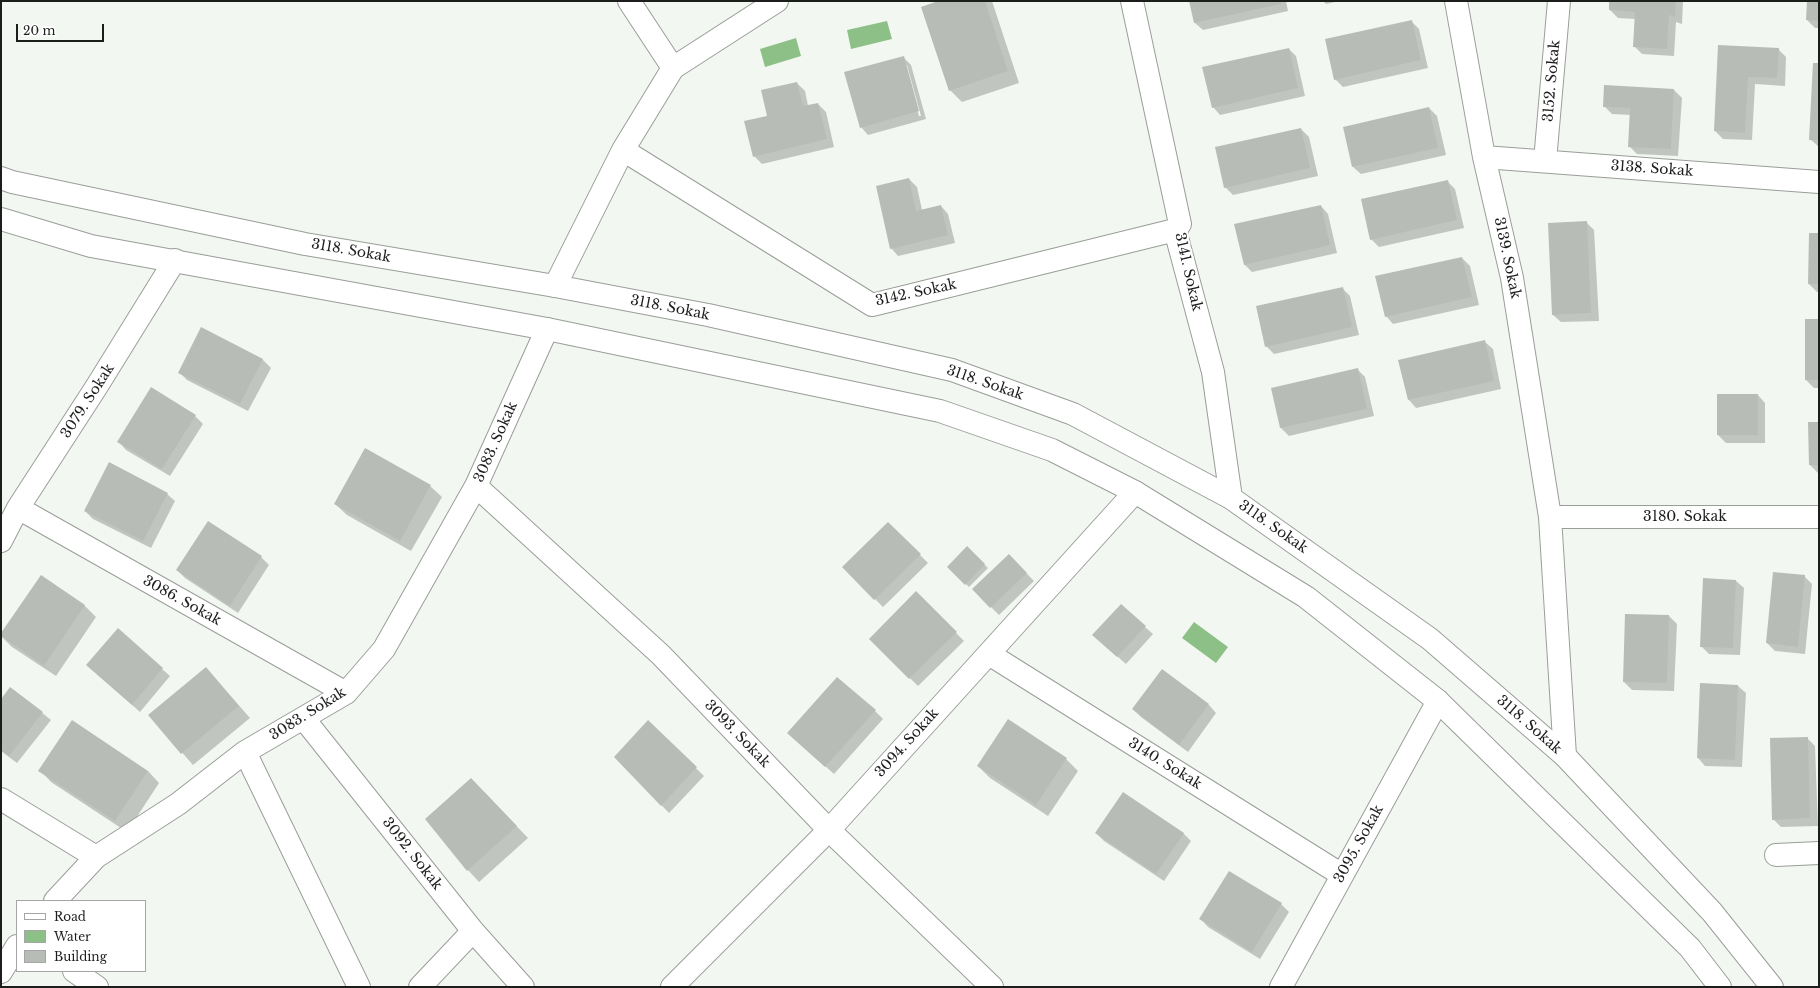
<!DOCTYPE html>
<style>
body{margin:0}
#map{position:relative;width:1820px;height:988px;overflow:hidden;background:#f2f7f1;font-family:"Libre Baskerville",serif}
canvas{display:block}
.frame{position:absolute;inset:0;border:2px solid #1c1e1c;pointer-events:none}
.legend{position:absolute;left:16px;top:900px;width:130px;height:72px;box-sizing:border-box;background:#fff;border:1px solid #a4a5a4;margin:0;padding:5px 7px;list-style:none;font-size:12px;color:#1c1e1c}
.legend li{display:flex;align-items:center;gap:8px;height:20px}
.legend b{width:20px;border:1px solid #a4a5a4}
.scale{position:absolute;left:16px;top:24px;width:88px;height:18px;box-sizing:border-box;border:2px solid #1c1e1c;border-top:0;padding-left:5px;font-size:12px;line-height:14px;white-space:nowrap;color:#1c1e1c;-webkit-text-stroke:3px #fff;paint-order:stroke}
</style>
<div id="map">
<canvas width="1820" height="988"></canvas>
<div class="frame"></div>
<ul class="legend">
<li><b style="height:5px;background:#fff"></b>Road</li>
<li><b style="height:11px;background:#8dc087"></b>Water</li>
<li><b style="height:11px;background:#b8bcb7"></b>Building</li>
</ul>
<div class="scale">20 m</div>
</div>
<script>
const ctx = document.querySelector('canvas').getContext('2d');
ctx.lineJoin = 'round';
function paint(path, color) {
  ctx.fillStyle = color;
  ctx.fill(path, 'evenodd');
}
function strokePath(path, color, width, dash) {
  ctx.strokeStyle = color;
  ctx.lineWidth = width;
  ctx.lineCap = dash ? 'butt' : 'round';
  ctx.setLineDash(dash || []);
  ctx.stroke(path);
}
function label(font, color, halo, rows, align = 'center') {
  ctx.font = font + ' "Libre Baskerville",serif';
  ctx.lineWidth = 4;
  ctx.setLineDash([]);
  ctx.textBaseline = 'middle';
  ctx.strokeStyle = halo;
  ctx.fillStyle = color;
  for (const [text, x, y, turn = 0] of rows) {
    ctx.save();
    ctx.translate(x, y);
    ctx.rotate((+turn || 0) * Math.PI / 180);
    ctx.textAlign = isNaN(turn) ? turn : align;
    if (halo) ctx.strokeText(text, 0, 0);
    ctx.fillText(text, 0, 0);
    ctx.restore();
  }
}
paint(new Path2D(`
 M887,21L892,39L851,49L847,30Z
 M796,38L801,56L765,67L760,49Z
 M1194,622L1228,647L1216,663L1182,638Z`), '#8dc087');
paint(new Path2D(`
 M941,1H992L1019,83L962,102L950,90Z
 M1190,1H1286L1288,11L1203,30L1195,23Z
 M1323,1H1340L1326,4Z
 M1610,1H1683L1682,24L1676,22L1674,56L1642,54L1634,46L1635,19L1618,18L1610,10Z
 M1808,1H1819V28H1815L1807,20Z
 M1411,21L1419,29L1428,68L1343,87L1335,79Z
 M1719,46L1778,49L1786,57L1785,86L1755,84L1752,140L1723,139L1715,131Z
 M1289,49L1296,56L1305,96L1220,115L1213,107Z
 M903,57L911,65L926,119L868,135L861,127ZM905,65H907L921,116H919Z
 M1819,64V147L1810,139Z
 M797,83L805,91L808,106L818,104L826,112L834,147L762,164L754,156L769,117Z
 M1674,90L1682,98L1678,156L1637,154L1629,146L1631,115L1612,114L1604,106Z
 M1429,108L1437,116L1446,155L1361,174L1353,167Z
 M1301,129L1309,137L1318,176L1233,195L1225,187Z
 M909,179L917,187L922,210L941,206L948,214L955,243L898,256L891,248Z
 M1447,181L1455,189L1464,228L1379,247L1371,239Z
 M1321,206L1328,214L1337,253L1252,272L1244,264Z
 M1586,222L1594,230L1599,321L1561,322L1553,315Z
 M1819,234V292H1817L1809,284Z
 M1462,258L1470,266L1479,305L1393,324L1386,316Z
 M1342,288L1350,296L1359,335L1274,354L1266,346Z
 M1806,320H1819V388H1814L1806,380Z
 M202,329L263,360L271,368L248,411L187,380L179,372Z
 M1485,342L1493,349L1501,389L1416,408L1409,400L1400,361Z
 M1357,369L1365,377L1374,416L1289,436L1281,428L1272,389Z
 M151,389L195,416L203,424L170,476L126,450L119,442Z
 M1758,395L1765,403V443H1726L1718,435Z
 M1819,423V473H1818L1810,465Z
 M430,486L442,497L411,551L347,515L335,504Z
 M167,494L175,501L151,548L93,519L85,511Z
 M888,523L928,563L883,607L843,567Z
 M967,547L988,568L969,587L948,567Z
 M1009,555L1034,581L999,615L973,589Z
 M261,557L269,565L238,613L185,578L177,570Z
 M41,576L85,606L96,617L56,676L12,647L1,636Z
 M1804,576L1812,584L1805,654L1775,651L1767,643Z
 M1704,579L1736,581L1744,588L1740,655L1709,654L1701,646Z
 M916,593L964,641L918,686L870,639Z
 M1669,616L1677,624L1674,691L1632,690L1624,682Z
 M1145,627L1153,634L1126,664L1102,643Z
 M118,630L170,676L140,712L95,672Z
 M206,668L250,718L193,765L149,715Z
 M1162,671L1209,705L1216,713L1188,752L1141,717L1133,709Z
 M1701,684L1738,686L1746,693L1742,767L1705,766L1698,758Z
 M11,688L51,720L17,763L1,751V700Z
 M875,711L883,719L834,774L797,741Z
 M648,721L704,776L669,813L615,757Z
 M1008,721L1066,759L1078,771L1048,816L990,778L978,766Z
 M1807,738L1815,746L1818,826L1781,827L1773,819Z
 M40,770L148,771L159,783L127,832L51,782Z
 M483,791L528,838L479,882L468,870Z
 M1096,833H1183L1191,841L1164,881L1104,841Z
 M1230,872L1281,904L1289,912L1260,959L1208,927L1201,919Z`), '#0003');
paint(new Path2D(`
 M938,1H985L1008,71L949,91L921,7Z
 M1189,1H1280L1281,4L1194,23Z
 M1609,1H1676L1675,17L1669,15L1667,49L1633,47L1635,12L1609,10Z
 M1807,1H1819V21L1806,20Z
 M1412,20L1421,60L1334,80L1325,39Z
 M1718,45L1779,48L1777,78L1748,77L1745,133L1714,131Z
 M1289,48L1298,88L1212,108L1202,67Z
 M904,56L919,111L860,128L844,72Z
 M1813,63H1819V140H1809Z
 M797,82L803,106L818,103L827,139L753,157L744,121L767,116L761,90Z
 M1604,85L1674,89L1671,149L1628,147L1630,108L1603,107Z
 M1429,107L1438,148L1352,167L1343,127Z
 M1301,128L1310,168L1224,188L1215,147Z
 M909,178L916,211L941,205L948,235L890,249L876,186Z
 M1448,180L1457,220L1370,240L1361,199Z
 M1321,205L1330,245L1244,265L1234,224Z
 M1587,221L1591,313L1552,315L1548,223Z
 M1809,233H1819V284H1808Z
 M1462,257L1472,297L1385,317L1375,276Z
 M1343,287L1352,327L1265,347L1256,306Z
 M1805,319H1819V380H1805Z
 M201,327L263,359L240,404L178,373Z
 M1485,340L1494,381L1408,400L1398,360Z
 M1358,368L1367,409L1280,428L1271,388Z
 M151,387L196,415L162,469L117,442Z
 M1717,394H1758V435H1717Z
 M1808,422H1819V465H1809Z
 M365,448L431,485L400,541L334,504Z
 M109,462L168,493L143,541L84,511Z
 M208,521L262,556L230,606L176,570Z
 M888,522L921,554L874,600L842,567Z
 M967,546L985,564L965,585L947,567Z
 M1009,554L1027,573L990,608L972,589Z
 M1773,572L1805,575L1798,647L1766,643Z
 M41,575L85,605L44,666L1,636V633Z
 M1703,578L1736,580L1733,648L1700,647Z
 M916,591L957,632L909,679L869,639Z
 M1121,604L1146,626L1117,657L1092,635Z
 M1625,614L1669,615L1667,683L1623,682Z
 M118,628L163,668L132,705L86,665Z
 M206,667L239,706L181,754L148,715Z
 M1162,669L1209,704L1179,745L1132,709Z
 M837,677L876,710L825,767L787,733Z
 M1700,683L1738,685L1735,760L1697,758Z
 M10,687L43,712L9,756L1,750V699Z
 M1008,719L1067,758L1036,805L977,766Z
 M72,720L148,771L115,821L38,771Z
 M648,720L697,767L661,806L614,757Z
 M1808,737L1810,818L1772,820L1770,738Z
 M471,778L517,826L467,871L425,819Z
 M1123,792L1184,833L1156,874L1095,833Z
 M1229,871L1282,903L1252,952L1199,919Z`), '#b8bcb7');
const minor = new Path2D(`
 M629,1L673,68
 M1132,1L1180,224L1175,230L1213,372L1231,498
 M1456,1L1484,157L1512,278L1550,517L1565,756
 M623,150L872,305L1175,230
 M1484,157L1819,182
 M1545,161L1559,1
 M555,286L623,150L673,68L777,1
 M476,486L661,655L829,830L992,987
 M18,508L346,693
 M1550,517H1819
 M1,541L18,508L97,386L175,260
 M989,654L1342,875
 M304,719L473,931L523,987
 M245,752L359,987
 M1,799L96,857
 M1776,855L1819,853
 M55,901L96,857L178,804L245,752L346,693L384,649L476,486L547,329
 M74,971L97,987
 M1,972L17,946
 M420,987L473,931
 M672,987L829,830L1135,492
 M1281,987L1438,701`);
const major = new Path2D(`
 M1,178L12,182L305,244L555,286L708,315L952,370L1073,414L1231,498L1430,639L1565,756L1712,912L1772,987
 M1,219L91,246L547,329L940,411L1052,450L1135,492L1306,597L1438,701L1690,948L1720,987`);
strokePath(minor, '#9a9e99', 24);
strokePath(major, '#9a9e99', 24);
strokePath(minor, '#fff', 22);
strokePath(major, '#fff', 22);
label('14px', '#1c1e1c', '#fff', [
 ["3152. Sokak",1552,81,-85],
 ["3138. Sokak",1652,169,4],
 ["3118. Sokak",351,251,10],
 ["3139. Sokak",1507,258,78],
 ["3141. Sokak",1188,272,77],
 ["3142. Sokak",916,293,-12],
 ["3118. Sokak",670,308,11],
 ["3118. Sokak",985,383,19],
 ["3079. Sokak",88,401,-57],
 ["3083. Sokak",496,442,-66],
 ["3180. Sokak",1685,517],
 ["3118. Sokak",1273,527,35],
 ["3086. Sokak",182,601,29],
 ["3083. Sokak",308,714,-32],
 ["3118. Sokak",1529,725,41],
 ["3093. Sokak",737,734,46],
 ["3094. Sokak",907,743,-48],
 ["3140. Sokak",1165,764,32],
 ["3095. Sokak",1359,844,-61],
 ["3092. Sokak",412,854,52]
]);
</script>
